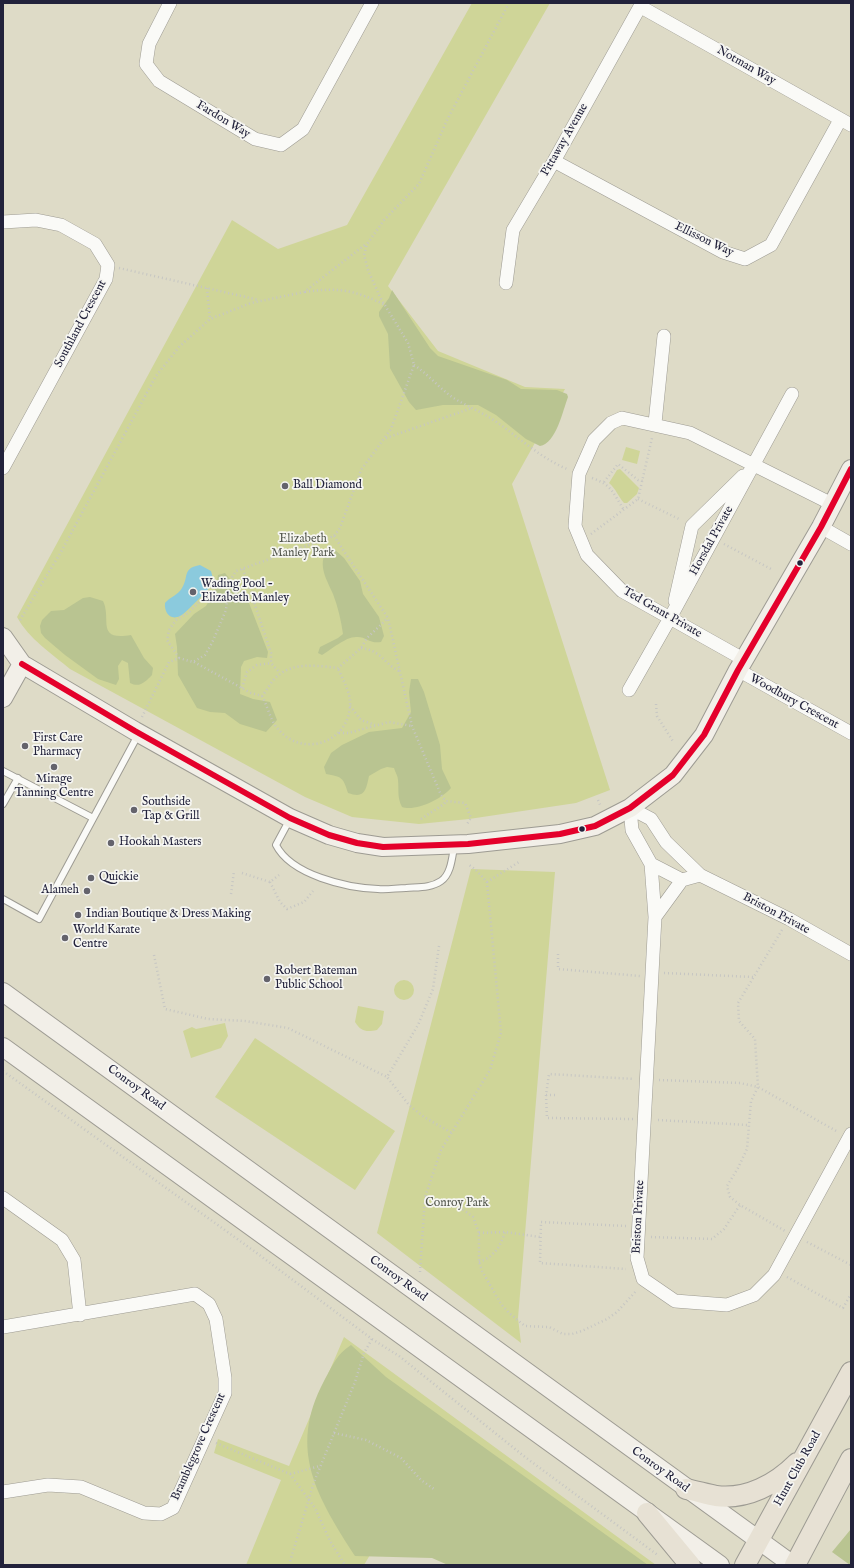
<!DOCTYPE html>
<style>
body{margin:0}
#map{position:relative;width:854px;height:1568px;overflow:hidden;background:#dedbc7;font-family:"IM FELL English",serif}
canvas{display:block}
.frame{position:absolute;inset:0;border:4px solid #22223b;pointer-events:none}
</style>
<div id="map">
<canvas width="854" height="1568"></canvas>
<div class="frame"></div>
</div>
<script>
const ctx = document.querySelector('canvas').getContext('2d');
ctx.lineJoin = 'round';
function paint(path, color) {
  ctx.fillStyle = color;
  ctx.fill(path, 'evenodd');
}
function strokePath(path, color, width, dash) {
  ctx.strokeStyle = color;
  ctx.lineWidth = width;
  ctx.lineCap = dash ? 'butt' : 'round';
  ctx.setLineDash(dash || []);
  ctx.stroke(path);
}
function label(font, color, halo, rows, align = 'center') {
  ctx.font = font + ' "IM FELL English",serif';
  ctx.lineWidth = 3.5;
  ctx.setLineDash([]);
  ctx.textBaseline = 'middle';
  ctx.strokeStyle = halo;
  ctx.fillStyle = color;
  for (const [text, x, y, turn = 0] of rows) {
    ctx.save();
    ctx.translate(x, y);
    ctx.rotate((+turn || 0) * Math.PI / 180);
    ctx.textAlign = isNaN(turn) ? turn : align;
    if (halo) ctx.strokeText(text, 0, 0);
    ctx.fillText(text, 0, 0);
    ctx.restore();
  }
}
paint(new Path2D(`
 M472,3H550L388,286L438,351L525,387L565,389L512,484L610,790L576,803L469,819L419,824L352,817L305,797L70,669C51,653 29,639 17,617L232,220L278,249L347,225Z
 M626,447L640,451L637,464L622,460Z
 M620,469L639,488L637,494L627,503H624C618,496 616,489 609,483L617,470Z
 M471,869L555,872L518,1318L521,1343L377,1233Z
 M394 990a10 10 0 1 1 20 0a10 10 0 1 1-20 0Z
 M358,1006L384,1011L382,1024L377,1030C367,1032 361,1032 355,1022Z
 M225,1023L228,1036L221,1048L191,1058L183,1031L192,1027L196,1029Z
 M255,1038L395,1131L355,1190L215,1097Z
 M344,1337L656,1565H474L377,1543L364,1565H246L281,1480L214,1453L218,1439L289,1466Z`), '#cfd598');
paint(new Path2D(`
 M392,290L430,348L438,356L507,380L521,389L557,390L567,394L568,397C563,410 556,444 540,446L526,439L496,415L478,405H443L416,410L409,402L390,368L388,334L379,316V312L389,298Z
 M334,549L344,558L360,581L363,594L379,617L384,636L381,642C369,644 366,636 356,637C345,637 331,650 322,655L318,653L320,647L338,638L343,634C341,620 338,607 333,594C327,580 317,565 327,550Z
 M225,573L249,603L268,652L267,658L257,657L244,661L241,667L240,694L253,699L270,702L277,720L266,732L240,724L225,713L210,712L197,708L178,675L177,647L175,634L194,614L206,606L216,588L218,575Z
 M90,597L103,601C112,619 95,641 131,635L144,658L153,668L152,675C145,682 140,688 130,683L128,663L122,660L118,666L119,679L116,685L98,679L65,655L45,638L41,633L40,626L42,620L51,611L64,610L83,598Z
 M411,679H418L424,692L440,745L442,769L451,788C442,799 415,812 402,807C397,797 399,791 398,780C398,776 395,772 394,768L387,767L381,769L369,776C366,790 365,799 348,793C343,777 342,777 326,774L324,767L331,753L342,745L369,732L402,728L411,712L409,692Z
 M351,1345L386,1377L648,1565H448L432,1558L355,1556C318,1498 287,1450 324,1381C333,1365 336,1355 351,1345Z
 M851,1529V1565H850L832,1552Z`), '#b9c491');
paint(new Path2D(`
 M200,565L211,571L214,582C211,587 184,615 180,616C170,621 164,612 165,603C170,597 178,595 182,588C189,577 182,568 200,565Z`), '#8bcadd');
const lane = new Path2D(`
 M3,771L93,818
 M3,804L18,778
 M290,819L276,845C291,875 347,888 378,889C387,890 397,888 406,888C418,887 431,888 441,881C451,874 452,858 454,847
 M3,899L39,919L138,735`);
const street = new Path2D(`
 M170,3L149,44L146,64L159,81L255,139L281,145L303,129L372,3
 M641,7L851,125
 M554,161L723,252L745,259L771,245L840,120
 M3,222L36,220L61,225L95,244L108,265L106,279L3,468
 M506,283L513,230L554,161L642,3
 M655,423L664,336
 M821,527L851,544
 M675,601L692,526L743,476
 M743,659L622,591L587,555L575,526L579,474L594,440L611,423L622,418L690,433L832,504
 M738,670L851,733
 M629,690L670,618L792,394
 M630,808L632,830L651,864L655,917L637,1258L643,1279L675,1301L727,1305L754,1295L774,1275L851,1134
 M630,808L651,819L666,842L700,875
 M651,864L682,880
 M655,917L682,880L700,875L789,919L851,954
 M3,1198L62,1240L74,1260L80,1315
 M3,1327L195,1294L209,1304L216,1319L225,1378V1393L173,1508L161,1514L144,1513L81,1487L48,1485L3,1492`);
const secondary = new Path2D(`
 M3,637L22,664L135,731L290,818L329,835L357,843L383,847L468,844L560,834L595,826L630,808L673,775L704,735L738,670L821,527L851,469
 M3,698L22,664
 M3,992L793,1565
 M3,1047L720,1565`);
const primary = new Path2D(`
 M686,1489C696,1491 706,1494 716,1496C747,1500 776,1484 797,1463
 M647,1513L690,1565
 M745,1565L851,1372
 M795,1565L851,1459`);
strokePath(lane, '#9d9b93', 8);
strokePath(street, '#9d9b93', 14);
strokePath(secondary, '#9d9b93', 20);
strokePath(primary, '#9d9b93', 22);
strokePath(new Path2D(`
 M119,268L259,300
 M207,288L210,319
 M305,292C337,287 355,290 385,305
 M414,365C428,374 438,387 452,397C466,406 482,412 495,421C520,438 539,457 567,469
 M386,438L472,408
 M592,478C612,485 613,493 624,510
 M604,482L618,464L638,480L643,481
 M638,499L681,520
 M591,534L638,499L652,438
 M334,536L388,618L412,726L441,795L446,801L465,803L471,818L467,824
 M724,544L771,569
 M243,569L271,653V663L280,673
 M20,620L61,552L156,376L179,347L210,319L251,303L304,292L366,244
 M361,648C383,651 383,664 401,672
 M179,658L167,640L169,630L176,620L188,613L210,591L216,582H229
 M194,662L251,693L262,696C268,689 272,679 280,674C296,662 320,666 338,668L361,648L367,638L388,618
 M242,688L247,672L257,665L271,663
 M262,696C268,707 270,720 278,729C302,758 348,743 350,706C351,692 343,681 338,668
 M656,704L657,716L674,743
 M350,706L361,720L375,725
 M142,717L169,662L179,658L193,662L205,655L212,643L226,610L229,582L236,571L334,536L340,528L361,470L391,429L414,365L408,343L380,297L368,270L364,255L367,244L384,220L419,184L448,118L509,3
 M339,733H348L389,722L412,726
 M598,800L601,807
 M421,819L444,804L446,801
 M242,873L270,882L279,875
 M270,882L280,902L287,909L304,902L313,891
 M487,882L519,862
 M231,894L234,871
 M782,930L738,1003L739,1021L755,1039L758,1087L838,1132
 M439,946L433,989L418,1025L387,1077L409,1105L424,1117L452,1133
 M558,954V969L640,976
 M154,955L165,1009L208,1019L245,1021L288,1028L387,1077
 M664,973L753,977
 M3,1071L254,1251L372,1339L399,1356L525,1457L659,1556
 M659,1080L740,1083L758,1087L751,1101L747,1149L738,1168L727,1186L730,1197L740,1205L785,1231
 M546,1095H556
 M633,1119L547,1118L546,1095L549,1074L634,1079
 M658,1120L748,1125
 M425,1197L461,1208L473,1217L479,1233V1262L482,1271L501,1304L509,1313L525,1326L549,1327L563,1334H572L582,1331L607,1319L617,1312L637,1290
 M626,1226L541,1222L540,1263L626,1269
 M479,1233L505,1232L540,1237
 M651,1237L712,1239L724,1229L740,1205
 M807,1242L851,1265
 M479,1262C495,1256 500,1247 505,1232
 M420,1272L425,1197L441,1150L490,1070L501,1033L487,882L476,870L468,864
 M787,1277L843,1308L851,1294
 M334,1433L366,1440L401,1458L421,1480L434,1489
 M216,1443L290,1474L315,1508L330,1541L345,1565
 M290,1474L320,1466
 M289,1565L314,1482L355,1382L364,1353L372,1339`), '#c6c6c3', 2.5, [1, 3]);
strokePath(lane, '#fafaf7', 6);
strokePath(street, '#fafaf7', 13);
strokePath(secondary, '#f2efe8', 18);
strokePath(primary, '#e7e1d4', 20);
strokePath(new Path2D(`
 M22,664L135,731L290,818L329,835L357,843L383,847L468,844L560,834L595,826L630,808L673,775L704,735L738,670L821,527L851,469`), '#e4002b', 6);
for (const [x, y, r, color] of [
 [285,486,4,"#64636c"],
 [800,563,3.5,"#22223b"],
 [193,592,4,"#64636c"],
 [25,746,4,"#64636c"],
 [54,767,4,"#64636c"],
 [134,810,4,"#64636c"],
 [582,829,3.5,"#22223b"],
 [111,843,4,"#64636c"],
 [91,878,4,"#64636c"],
 [87,891,4,"#64636c"],
 [78,915,4,"#64636c"],
 [65,938,4,"#64636c"],
 [267,979,4,"#64636c"]
]) {
  const dot = new Path2D();
  dot.arc(x, y, r, 0, 2 * Math.PI);
  ctx.fillStyle = color;
  ctx.fill(dot);
  strokePath(dot, '#f6f6f2', 1.5);
}
label('12px', '#22223b', '#f6f6f2', [
 ["Notman Way",746,66,30],
 ["Fardon Way",223,120,31],
 ["Pittaway Avenue",565,140,-60],
 ["Ellisson Way",704,240,26],
 ["Southland Crescent",81,324,-62],
 ["Horsdal Private",712,541,-61],
 ["Ted Grant Private",662,613,30],
 ["Woodbury Crescent",794,702,29],
 ["Briston Private",776,914,28],
 ["Conroy Road",136,1088,36],
 ["Briston Private",639,1217,-87],
 ["Conroy Road",398,1279,36],
 ["Bramblegrove Crescent",199,1447,-66],
 ["Hunt Club Road",798,1469,-61],
 ["Conroy Road",660,1470,36]
]);
label('12px', '#22223b', '#f6f6f2', [
 ["Ball Diamond",293,486],
 ["Wading Pool -",201,585],
 ["Elizabeth Manley",201,599],
 ["First Care",33,739],
 ["Pharmacy",33,753],
 ["Mirage",54,780,"center"],
 ["Tanning Centre",54,794,"center"],
 ["Southside",142,803],
 ["Tap & Grill",142,817],
 ["Hookah Masters",119,843],
 ["Quickie",99,878],
 ["Alameh",79,891,"right"],
 ["Indian Boutique & Dress Making",86,915],
 ["World Karate",73,931],
 ["Centre",73,945],
 ["Robert Bateman",275,972],
 ["Public School",275,986]
], 'left');
label('12px', '#52564c', '#f6f6f2', [
 ["Elizabeth",303,540],
 ["Manley Park",303,554],
 ["Conroy Park",457,1204]
]);
</script>
